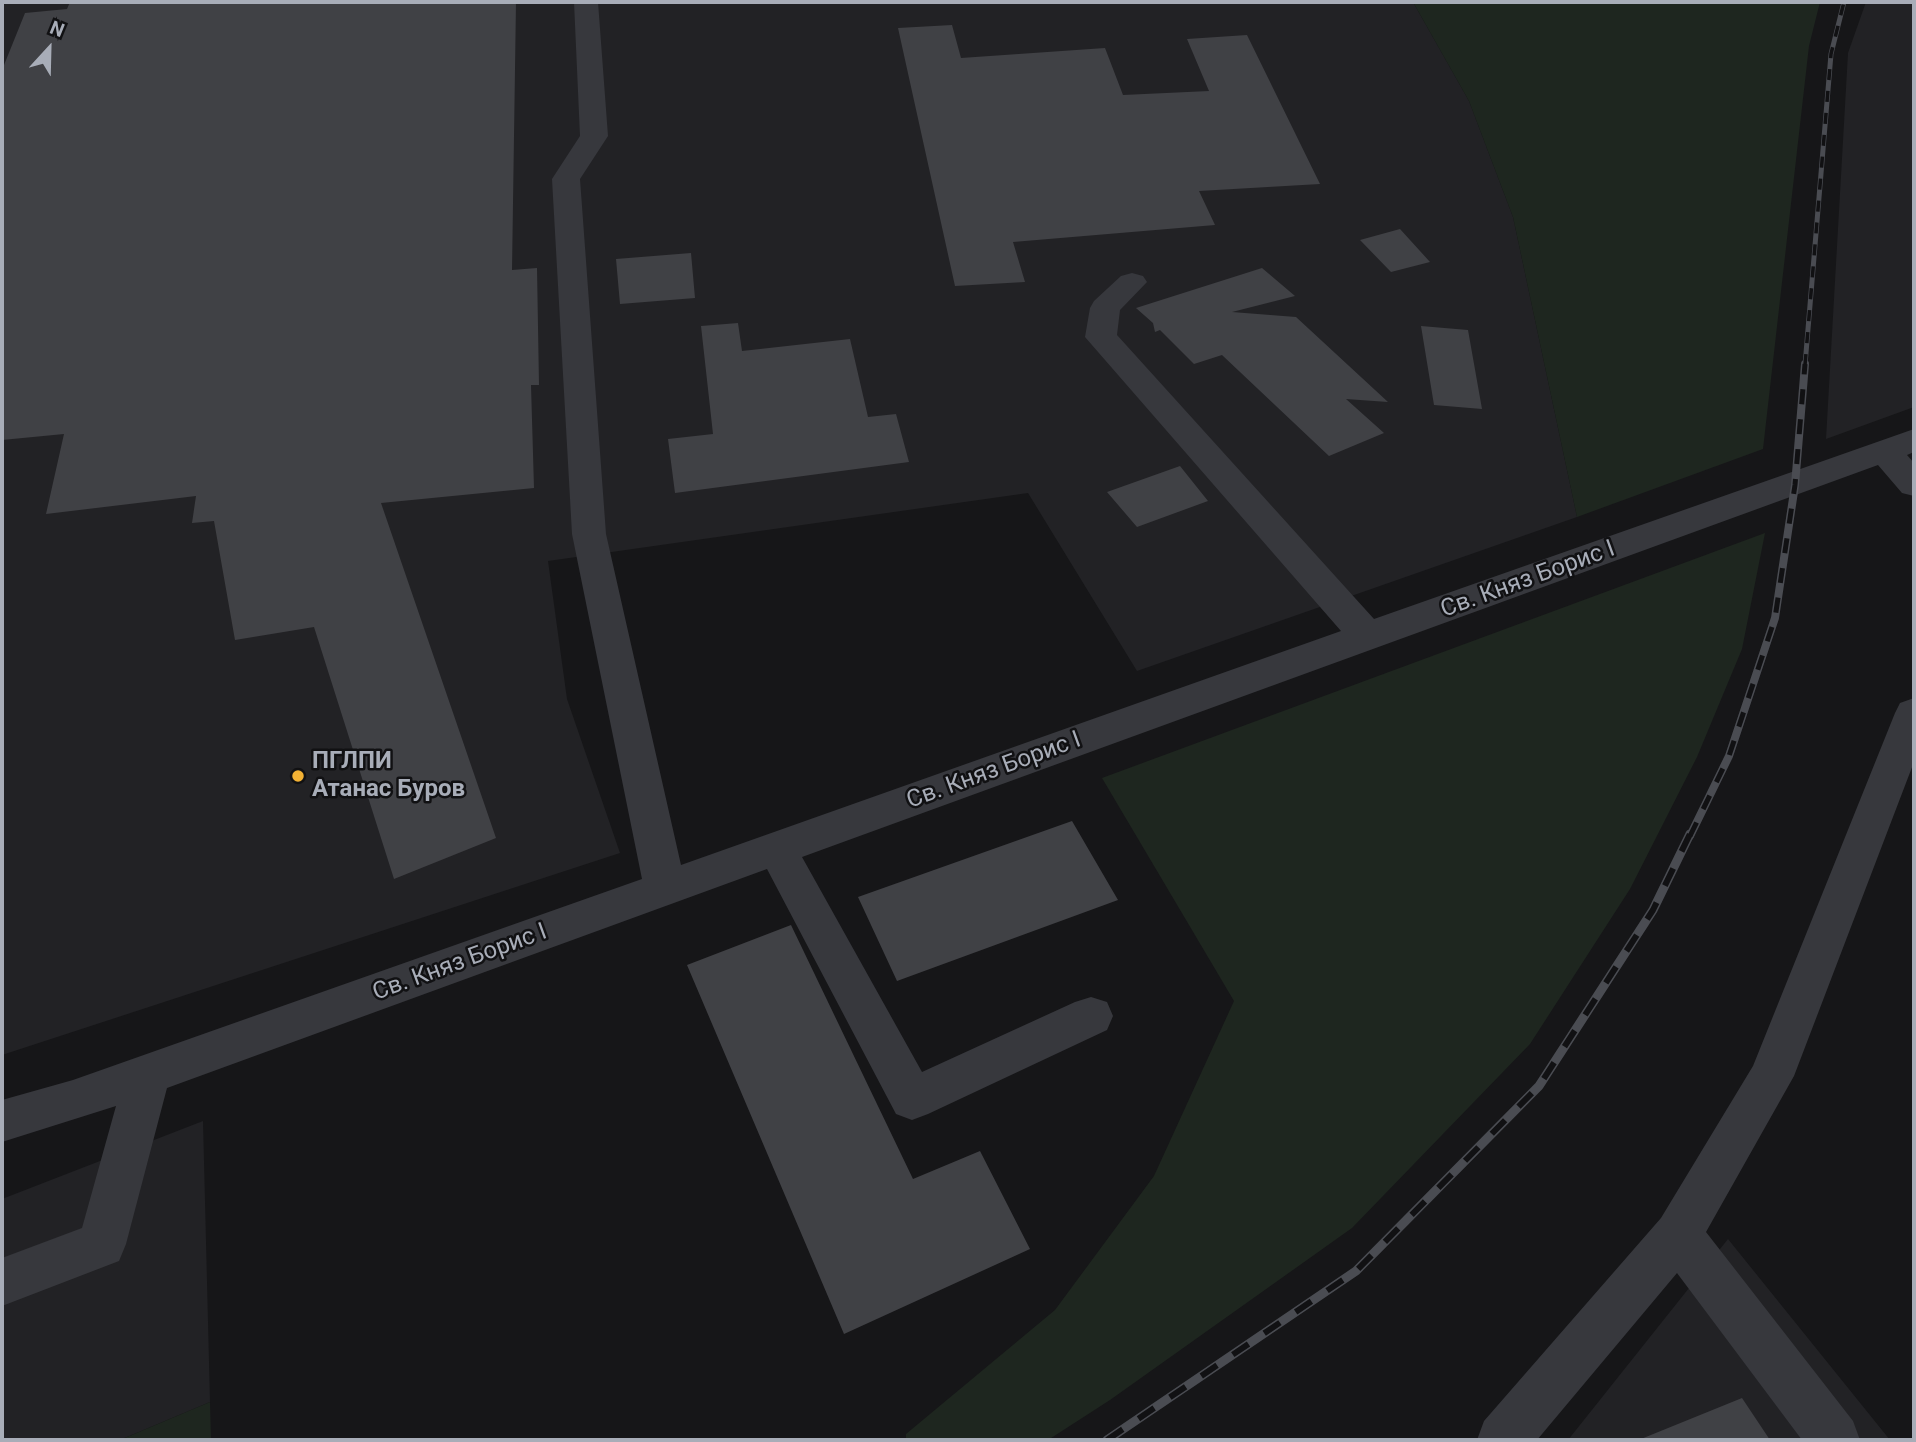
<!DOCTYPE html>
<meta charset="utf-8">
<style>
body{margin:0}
#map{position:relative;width:1916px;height:1442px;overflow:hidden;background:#161618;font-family:Roboto,sans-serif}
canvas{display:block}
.frame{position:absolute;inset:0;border:4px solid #a8adb8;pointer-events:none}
.north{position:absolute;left:14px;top:14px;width:70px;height:70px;-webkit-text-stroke:5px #111113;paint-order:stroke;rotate:22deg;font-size:19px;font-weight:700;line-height:28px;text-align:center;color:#a8adb8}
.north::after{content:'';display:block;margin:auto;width:24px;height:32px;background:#a8adb8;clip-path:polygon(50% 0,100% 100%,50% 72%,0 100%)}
</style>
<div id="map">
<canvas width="1916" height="1442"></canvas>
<div class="frame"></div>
<div class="north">N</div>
</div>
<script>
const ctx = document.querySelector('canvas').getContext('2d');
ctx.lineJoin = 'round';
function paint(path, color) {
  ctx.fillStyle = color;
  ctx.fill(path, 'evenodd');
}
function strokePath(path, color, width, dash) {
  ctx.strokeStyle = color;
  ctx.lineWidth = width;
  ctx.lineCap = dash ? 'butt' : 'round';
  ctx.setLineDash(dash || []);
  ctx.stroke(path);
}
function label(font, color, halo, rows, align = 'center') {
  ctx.font = font + ' Roboto,sans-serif';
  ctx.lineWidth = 5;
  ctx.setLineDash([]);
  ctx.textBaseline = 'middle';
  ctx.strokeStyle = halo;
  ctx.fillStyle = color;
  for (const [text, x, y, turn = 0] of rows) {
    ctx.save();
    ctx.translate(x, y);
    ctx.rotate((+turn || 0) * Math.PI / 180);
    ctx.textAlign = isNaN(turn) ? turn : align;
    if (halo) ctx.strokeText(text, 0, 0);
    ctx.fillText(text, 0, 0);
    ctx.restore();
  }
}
paint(new Path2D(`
 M5,2H1413L1469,101L1513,217L1577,517L1137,671L1028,493L548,561L567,699L620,853L2,1055V9Z
 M1866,2H1914V407L1826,439L1848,53Z
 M203,1121L210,1402L120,1440H2V1199Z
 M1728,1239L1890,1440H1568Z`), '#222225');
paint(new Path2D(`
 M1413,2H1820L1809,46L1763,449L1577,517L1513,217L1469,101Z
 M1765,533L1742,649L1697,757L1630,889L1530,1044L1352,1228L1110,1400L1048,1440H906V1434L1055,1310L1154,1176L1234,1001L1102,778Z
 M210,1402L211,1440H120Z`), '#1e261f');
paint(new Path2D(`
 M70,2H516L512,270L537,268L539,385H531L534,488L381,503L496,838L394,879L314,627L235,640L214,521L192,523L196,496L46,514L64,434L2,440V70L25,13L67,9Z
 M952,25L961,58L1105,48L1123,95L1209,91L1187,39L1247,35L1320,184L1199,191L1215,225L1013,242L1025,282L955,286L898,28Z
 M1400,229L1430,262L1391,272L1360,240Z
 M691,253L695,298L620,304L616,259Z
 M1262,268L1295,296L1232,312L1296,317L1388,402L1346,399L1384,433L1329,456L1222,355L1194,364L1160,330L1155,332L1153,323L1136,308Z
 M738,323L742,351L850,339L868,417L896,414L909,462L675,493L668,439L713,434L701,326Z
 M1421,326L1468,330L1482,409L1434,405Z
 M1180,466L1208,501L1137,527L1107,492Z
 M1072,821L1118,900L897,981L858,897Z
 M791,925L913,1179L980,1151L1030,1249L844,1334L687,965Z
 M1742,1398L1770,1440H1641V1439Z`), '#404145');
paint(new Path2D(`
 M574,2H598L608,136L580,179L606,534L681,865L1341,631L1085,337L1090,308L1094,301L1121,276L1132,273L1143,276L1147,282L1120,310L1117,335L1374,619L1914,429V452L1907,455L1914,463V496L1902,493L1878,465L802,857L922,1072L1075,1002L1091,997L1107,1002L1113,1016L1107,1030L928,1114L912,1120L896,1114L767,869L167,1088L126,1244L119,1261L2,1306V1258L82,1228L116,1106L2,1142V1100L73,1080L642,879L572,534L552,179L580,136Z
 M1914,698V762L1794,1076L1706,1232L1853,1421L1860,1440H1802L1677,1273L1537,1440H1477L1484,1421L1661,1218L1753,1066L1895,713L1900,703Z`), '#37383d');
const railFar2 = new Path2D(`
 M1805,365L1831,54L1844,2`);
const railFar1 = new Path2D(`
 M1690,836L1729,756L1775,618L1795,485L1805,364`);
const rail = new Path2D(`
 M1107,1440L1356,1271L1539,1086L1653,910L1690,834`);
strokePath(railFar2, '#4a4c52', 5);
strokePath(railFar1, '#4a4c52', 8);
strokePath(rail, '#4a4c52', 9);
strokePath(railFar2, '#111113', 3.5, [11]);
strokePath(railFar1, '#111113', 5, [15]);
strokePath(rail, '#111113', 6, [19]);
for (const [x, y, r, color] of [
 [298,776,7,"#f2b134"]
]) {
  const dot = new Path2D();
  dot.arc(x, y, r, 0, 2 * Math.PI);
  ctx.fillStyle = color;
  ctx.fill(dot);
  strokePath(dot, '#111113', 2.5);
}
label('24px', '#a8adb8', '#111113', [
 ["Св. Княз Борис I",1528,580,-20],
 ["Св. Княз Борис I",994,771,-20],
 ["Св. Княз Борис I",460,963,-20]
]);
label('bold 24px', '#a8adb8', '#111113', [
 ["ПГЛПИ",312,762],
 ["Атанас Буров",312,790]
], 'left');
</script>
